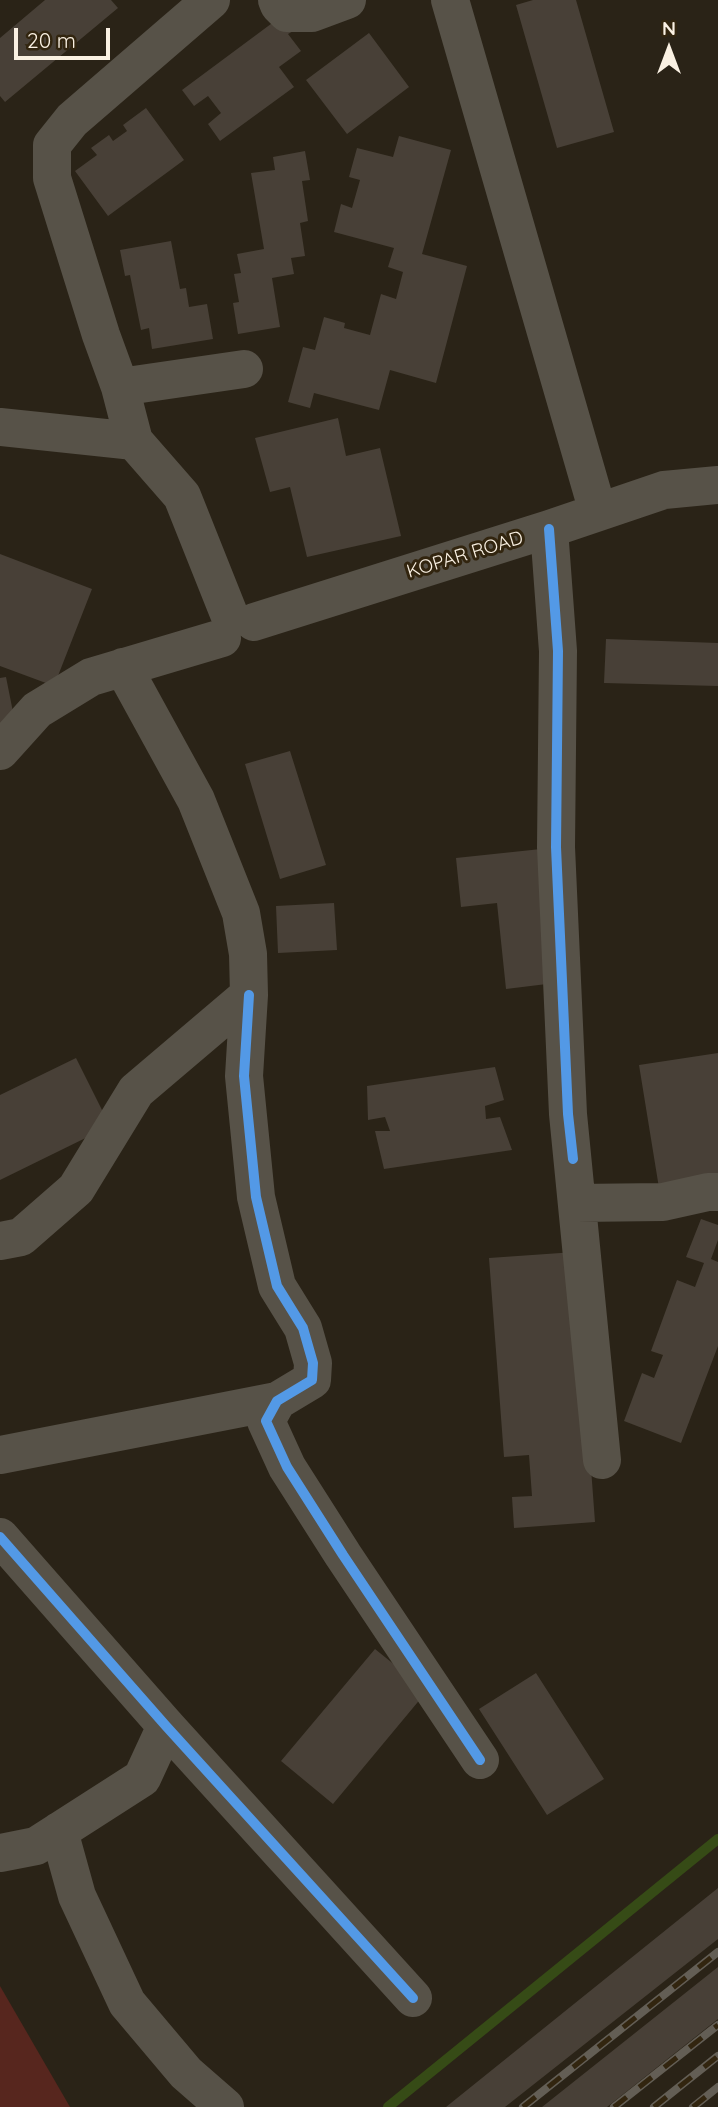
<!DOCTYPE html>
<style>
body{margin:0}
#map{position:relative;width:718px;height:2107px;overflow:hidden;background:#2a2317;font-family:Quicksand,sans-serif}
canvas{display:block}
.north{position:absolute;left:634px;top:14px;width:70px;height:70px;-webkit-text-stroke:5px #32250f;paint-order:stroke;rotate:0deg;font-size:19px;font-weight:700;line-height:28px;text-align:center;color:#faf1e3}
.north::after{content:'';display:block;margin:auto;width:24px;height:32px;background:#faf1e3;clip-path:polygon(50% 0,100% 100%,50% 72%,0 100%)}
.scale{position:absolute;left:14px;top:28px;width:96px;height:32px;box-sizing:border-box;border:4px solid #faf1e3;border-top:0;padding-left:9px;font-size:21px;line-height:24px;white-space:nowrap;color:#faf1e3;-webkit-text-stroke:5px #32250f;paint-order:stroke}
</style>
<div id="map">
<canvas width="718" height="2107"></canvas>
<div class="north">N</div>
<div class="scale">20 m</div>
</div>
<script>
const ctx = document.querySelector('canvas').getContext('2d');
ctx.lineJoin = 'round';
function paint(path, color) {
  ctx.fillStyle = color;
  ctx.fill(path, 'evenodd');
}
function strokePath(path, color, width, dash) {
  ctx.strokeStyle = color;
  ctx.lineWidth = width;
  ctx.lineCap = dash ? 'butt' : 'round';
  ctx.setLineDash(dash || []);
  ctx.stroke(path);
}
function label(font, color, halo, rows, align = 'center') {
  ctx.font = font + ' Quicksand,sans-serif';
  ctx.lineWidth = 6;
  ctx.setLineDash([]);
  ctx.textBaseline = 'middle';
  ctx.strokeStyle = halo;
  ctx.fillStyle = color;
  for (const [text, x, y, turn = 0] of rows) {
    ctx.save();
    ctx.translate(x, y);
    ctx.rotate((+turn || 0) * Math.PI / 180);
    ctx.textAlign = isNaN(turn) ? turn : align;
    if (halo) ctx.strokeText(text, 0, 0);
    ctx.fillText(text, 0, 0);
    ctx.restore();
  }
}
paint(new Path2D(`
 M0,1986L70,2107H0Z`), '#57261e');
strokePath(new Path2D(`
 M388,2107L718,1839`), '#364b16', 10);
paint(new Path2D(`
 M45,0H111L118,8L5,102L0,96V38Z
 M533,0H576L614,132L557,148L516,5Z
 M283,15L295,30L288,34L301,51L279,67L294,87L220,141L208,124L221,113L208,96L194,106L182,90Z
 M369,33L409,87L347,134L306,80Z
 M146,108L184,160L108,216L75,171L97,155L91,148L109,135L113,141L127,131L123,125Z
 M399,136L451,150L422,254L467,266L436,383L390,370L379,410L314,393L310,408L288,402L303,347L315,350L324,317L345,323L344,328L370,335L381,294L396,299L403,272L388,267L394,248L334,232L341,204L352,208L360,180L349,177L357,148L393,157Z
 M305,151L310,180L302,181L308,221L300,223L305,256L291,258L294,274L272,278L280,327L238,334L233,303L239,302L234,274L241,273L237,254L264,249L251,173L275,170L273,157Z
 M171,241L180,289L186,288L189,307L207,304L213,339L152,349L149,328L141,330L130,275L125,276L120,250Z
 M338,418L346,456L380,448L401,536L307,557L290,487L270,492L255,438Z
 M0,554L92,589L54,686L0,666Z
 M606,639L718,643V686L604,683Z
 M6,677L16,727L0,729V678Z
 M290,751L326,865L280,879L245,764Z
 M541,849L555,983L506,989L497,903L461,907L456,858Z
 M334,903L337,950L278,953L276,906Z
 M718,1053V1179L659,1188L639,1065Z
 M76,1058L110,1126L0,1180V1095Z
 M495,1067L504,1100L485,1106L486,1119L500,1117L512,1150L384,1169L375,1131H390L385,1117L368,1120L367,1086Z
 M701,1219L718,1225V1240L711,1259L718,1262V1346L681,1443L624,1421L642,1373L654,1378L663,1355L651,1351L677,1280L695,1287L704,1263L686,1257Z
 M575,1252L595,1522L514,1528L512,1497L532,1496L529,1455L504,1457L489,1258Z
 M375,1649L427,1691L333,1804L281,1761Z
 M536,1673L604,1779L547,1815L479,1709Z
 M718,1888V1939L505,2107H446Z
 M718,1967V2019L607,2107H542Z`), '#484037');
strokePath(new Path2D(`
 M277,0L279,5L287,13H312L347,0
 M450,0L598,512
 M120,387L244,369
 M0,427L134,441L182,496L229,614
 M134,441L120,387L101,335L52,178V145L72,120L211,0
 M549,529L558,651L556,847L568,1114L602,1460
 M254,622L549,529L664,490L718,485
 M0,751L37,710L91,677L222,638
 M249,995L244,1076L256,1197L277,1286L303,1328L313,1363L312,1380L277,1401L266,1421L287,1467L343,1555L480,1760
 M577,1203L663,1202L708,1192H718
 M0,1241L21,1237L76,1189L136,1091L249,995L248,954L241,913L196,800L123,667
 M0,1455L277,1401
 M0,1537L166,1726L413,1998
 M59,1831L77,1896L127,2003L186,2073L225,2107
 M0,1853L36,1846L142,1778L166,1726`), '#575248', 38);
const rail = new Path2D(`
 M523,2107L718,1952
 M614,2107L718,2025
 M654,2107L718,2056
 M693,2107L718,2087`);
strokePath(rail, '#635e55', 8);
strokePath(rail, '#32250f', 5, [16]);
strokePath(new Path2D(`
 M549,529L558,651L556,847L568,1114L573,1159
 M249,995L244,1076L256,1197L277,1286L303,1328L313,1363L312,1380L277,1401L266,1421L287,1467L343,1555L480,1760
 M0,1537L166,1726L413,1998`), '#5399e6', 10);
label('19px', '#faf1e3', '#32250f', [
 ["KOPAR ROAD",465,555,-17]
]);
</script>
